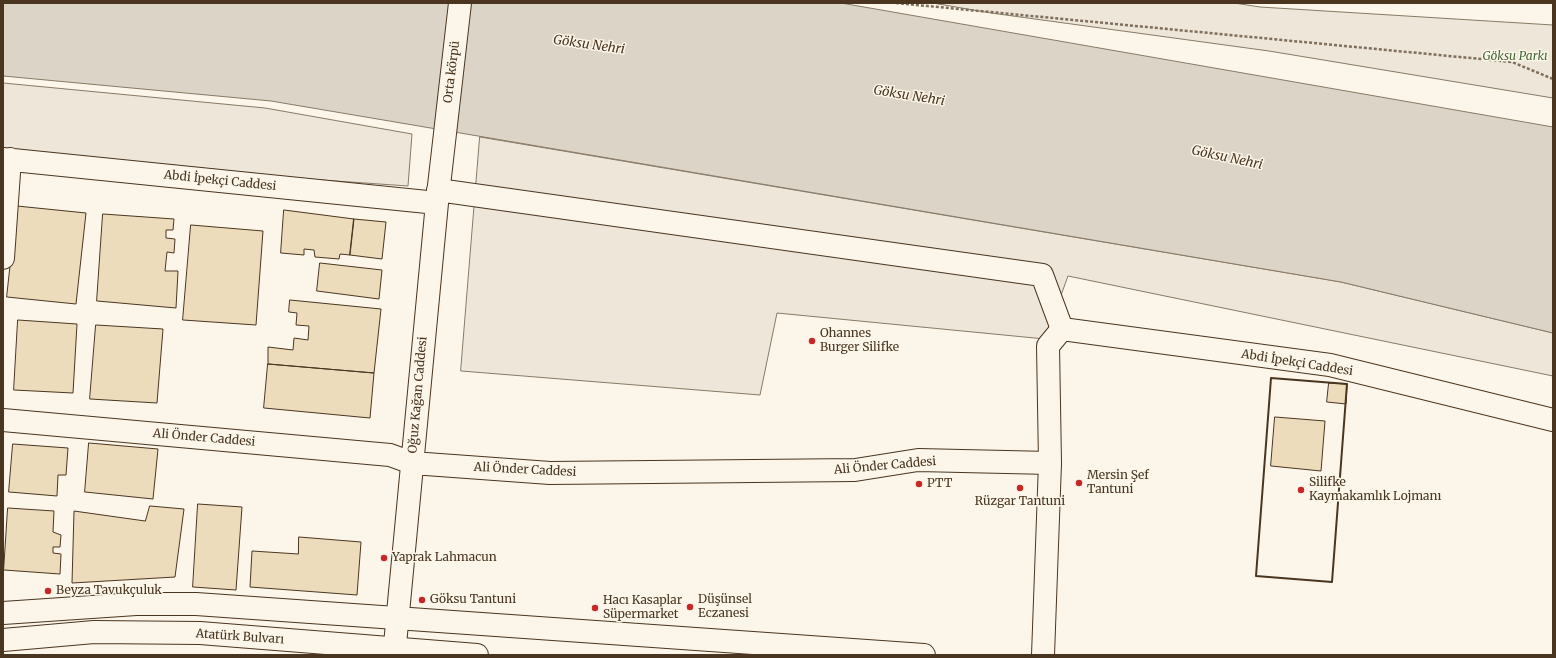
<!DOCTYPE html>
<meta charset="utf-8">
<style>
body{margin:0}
#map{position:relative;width:1556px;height:658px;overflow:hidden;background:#fbf6e9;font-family:Merriweather,serif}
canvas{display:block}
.frame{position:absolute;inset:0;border:4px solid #4a3520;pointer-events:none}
</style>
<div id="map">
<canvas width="1556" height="658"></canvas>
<div class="frame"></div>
</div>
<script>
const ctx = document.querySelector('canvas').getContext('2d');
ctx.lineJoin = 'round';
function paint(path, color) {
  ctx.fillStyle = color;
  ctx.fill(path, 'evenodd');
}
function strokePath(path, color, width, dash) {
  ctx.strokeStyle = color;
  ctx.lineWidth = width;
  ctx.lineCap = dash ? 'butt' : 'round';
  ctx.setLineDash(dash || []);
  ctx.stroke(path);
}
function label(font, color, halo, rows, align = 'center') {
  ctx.font = font + ' Merriweather,serif';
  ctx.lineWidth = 3;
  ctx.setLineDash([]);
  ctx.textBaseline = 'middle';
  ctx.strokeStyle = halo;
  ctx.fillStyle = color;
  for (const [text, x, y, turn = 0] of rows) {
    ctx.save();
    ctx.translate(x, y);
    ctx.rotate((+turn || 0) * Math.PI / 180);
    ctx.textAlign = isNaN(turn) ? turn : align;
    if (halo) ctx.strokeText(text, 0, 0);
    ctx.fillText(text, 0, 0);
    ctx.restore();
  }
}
const green = new Path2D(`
 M933,3H1234L1260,7L1553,25V98L1269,51L991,13Z
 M3,83L265,108L412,134L408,186L3,158Z
 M480,137L1341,282L1553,333V376L1068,276L1045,339L777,313L760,395L461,371Z`);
paint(green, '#ede6d9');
strokePath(green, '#887966', 1);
const water = new Path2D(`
 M3,3H841L1553,127V333L1341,282L271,101L3,76Z`);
paint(water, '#dcd4c6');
strokePath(water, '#887966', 1);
const building = new Path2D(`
 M17,206L86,213L76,304L7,297Z
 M284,210L354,219L350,255L340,254L339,259L315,257L314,250L304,249V255L281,253Z
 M103,214L174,219L173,230H166V238L175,239L174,253L167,252L165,271H178L176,308L97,301Z
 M354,219L386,222L382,259L350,255Z
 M191,225L263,231L256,325L183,320Z
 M320,263L382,270L379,299L317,291Z
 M290,300L381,309L374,373L268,364V347L293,350L294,338L308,340L309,326L296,325L297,313L289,312Z
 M18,320L77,324L73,393L14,390Z
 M96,325L163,329L157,403L90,399Z
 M268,364L374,373L370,418L264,408Z
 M1329,383L1347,384L1346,404L1327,402Z
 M1275,417L1325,421L1321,471L1271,466Z
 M89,443L158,449L153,499L85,492Z
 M13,444L68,448L66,475H58L57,496L9,492Z
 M198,504L242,507L236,590L193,587Z
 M150,506L184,509L175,577L72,583L74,511L145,521Z
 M8,508L54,511L53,532L61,535L60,547H53V553L61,554L60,574L4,570Z
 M299,537L361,542L357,595L250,587L252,551L298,554Z`);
paint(building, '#ecdcbc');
strokePath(building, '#4a3520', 1);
const street = new Path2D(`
 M3,159L437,203
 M438,190L1042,275L1062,329
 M3,258L10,159
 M3,420L390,455L412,463L550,473L855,470L918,460L1050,463
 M394,655L437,203L460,3`);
const primary = new Path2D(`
 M3,613L136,604H196L924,655
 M3,640L94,632L200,633L477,655
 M1043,655L1050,463L1048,346L1062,329L1330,365L1553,420`);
strokePath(street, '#4a3520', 24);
strokePath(primary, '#4a3520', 24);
strokePath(new Path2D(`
 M896,3L1512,62L1553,79`), '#7f6f5c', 2.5, [3, 2]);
strokePath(street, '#fbf6e9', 22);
strokePath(primary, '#fbf6e9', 22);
strokePath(new Path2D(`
 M1271,378L1347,384L1332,582L1256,576Z`), '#4a3520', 2);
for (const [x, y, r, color] of [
 [812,341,4,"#c62828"],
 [1079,483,4,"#c62828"],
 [919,484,4,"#c62828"],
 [1020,488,4,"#c62828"],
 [1301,490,4,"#c62828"],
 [384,558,4,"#c62828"],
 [48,591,4,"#c62828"],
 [422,600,4,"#c62828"],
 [690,607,4,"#c62828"],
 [595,608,4,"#c62828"]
]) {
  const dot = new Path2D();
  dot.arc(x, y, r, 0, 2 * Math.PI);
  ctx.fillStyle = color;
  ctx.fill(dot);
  strokePath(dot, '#fbf6e9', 1.5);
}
label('italic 12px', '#436837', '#fbf6e9', [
 ["Göksu Parkı",1515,57]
]);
label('12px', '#4a3520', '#fbf6e9', [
 ["Orta körpü",452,72,-83],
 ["Abdi İpekçi Caddesi",220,181,6],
 ["Abdi İpekçi Caddesi",1297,363,9],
 ["Oğuz Kağan Caddesi",418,395,-85],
 ["Ali Önder Caddesi",204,438,5],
 ["Ali Önder Caddesi",885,466,-5],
 ["Ali Önder Caddesi",525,470,3],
 ["Atatürk Bulvarı",240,637,4]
]);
label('12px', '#4a3520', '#fbf6e9', [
 ["Ohannes",820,334],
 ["Burger Silifke",820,348],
 ["Mersin Şef",1087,476],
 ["Tantuni",1087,490],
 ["Silifke",1309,483],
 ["Kaymakamlık Lojmanı",1309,497],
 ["PTT",927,484],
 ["Rüzgar Tantuni",1020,502,"center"],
 ["Yaprak Lahmacun",392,558],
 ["Beyza Tavukçuluk",56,591],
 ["Göksu Tantuni",430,600],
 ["Düşünsel",698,600],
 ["Eczanesi",698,614],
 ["Hacı Kasaplar",603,601],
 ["Süpermarket",603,615]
], 'left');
label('italic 13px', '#4a3520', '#fbf6e9', [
 ["Göksu Nehri",589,45,8],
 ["Göksu Nehri",909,96,9],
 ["Göksu Nehri",1227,158,12]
]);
</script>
